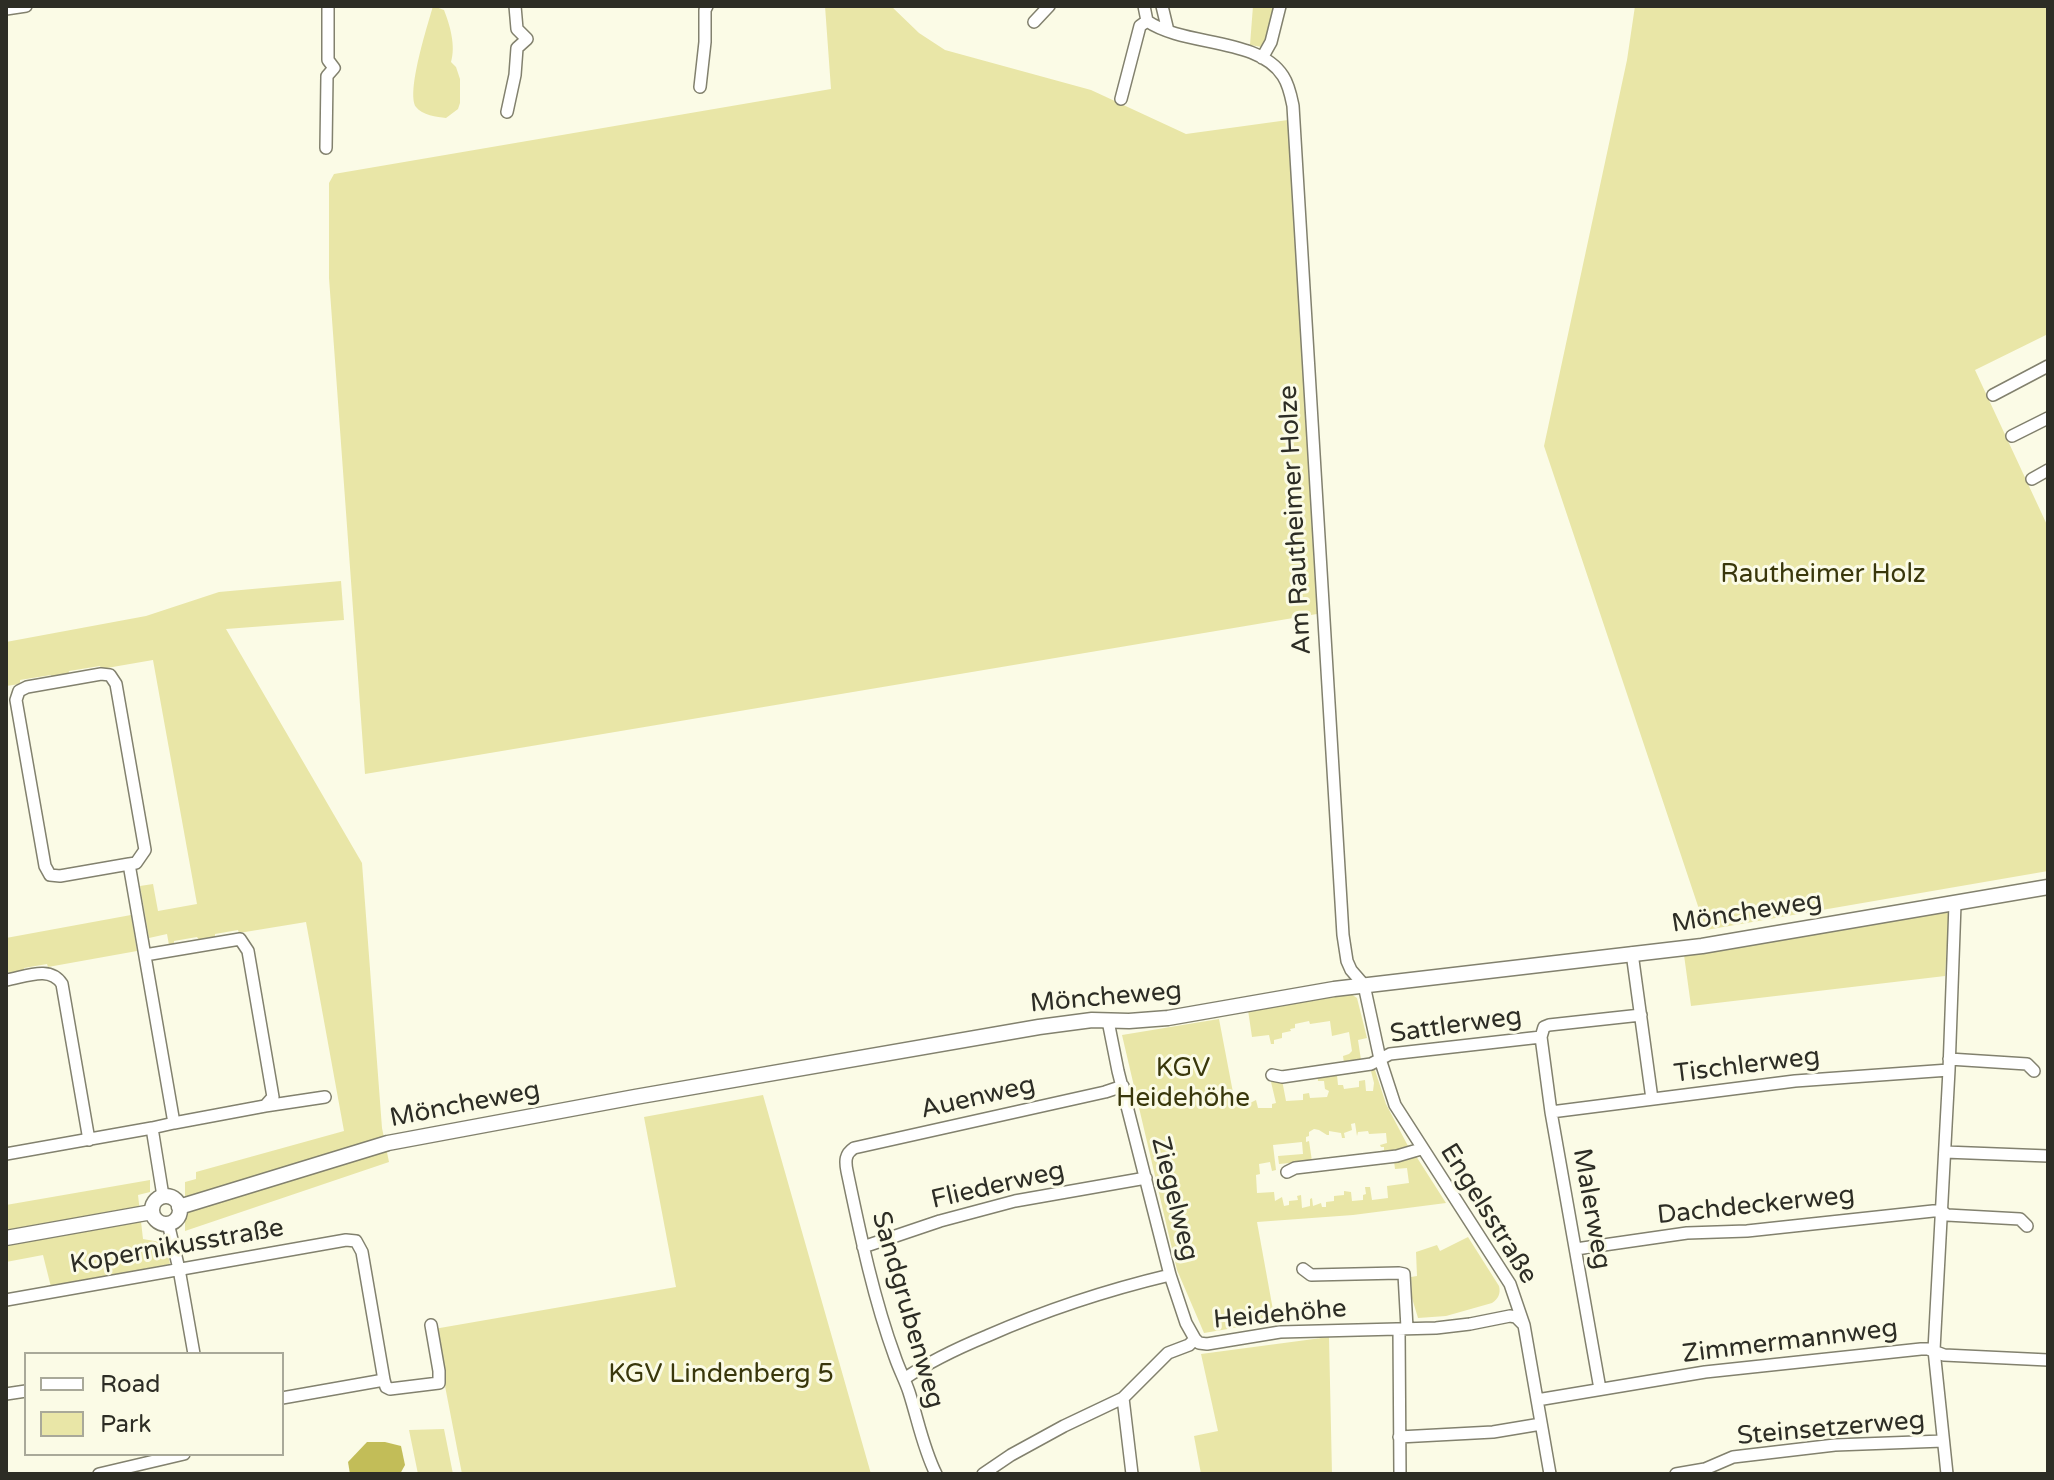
<!DOCTYPE html>
<meta charset="utf-8">
<style>
body{margin:0}
#map{position:relative;width:2054px;height:1480px;overflow:hidden;background:#fbfbe6;font-family:"Varela Round",sans-serif}
canvas{display:block}
.frame{position:absolute;inset:0;border:8px solid #2d2d25;pointer-events:none}
.legend{position:absolute;left:24px;top:1352px;width:260px;height:104px;box-sizing:border-box;background:#fbfbe6;border:2px solid #a9a999;margin:0;padding:10px 14px;list-style:none;font-size:24px;color:#2d2d25}
.legend li{display:flex;align-items:center;gap:16px;height:40px}
.legend b{width:40px;border:2px solid #a9a999}
</style>
<div id="map">
<canvas width="2054" height="1480"></canvas>
<div class="frame"></div>
<ul class="legend">
<li><b style="height:10px;background:#fff"></b>Road</li>
<li><b style="height:22px;background:#e9e6a7"></b>Park</li>
</ul>
</div>
<script>
const ctx = document.querySelector('canvas').getContext('2d');
ctx.lineJoin = 'round';
function paint(path, color) {
  ctx.fillStyle = color;
  ctx.fill(path, 'evenodd');
}
function strokePath(path, color, width, dash) {
  ctx.strokeStyle = color;
  ctx.lineWidth = width;
  ctx.lineCap = dash ? 'butt' : 'round';
  ctx.setLineDash(dash || []);
  ctx.stroke(path);
}
function label(font, color, halo, rows, align = 'center') {
  ctx.font = font + ' "Varela Round",sans-serif';
  ctx.lineWidth = 6;
  ctx.setLineDash([]);
  ctx.textBaseline = 'middle';
  ctx.strokeStyle = halo;
  ctx.fillStyle = color;
  for (const [text, x, y, turn = 0] of rows) {
    ctx.save();
    ctx.translate(x, y);
    ctx.rotate((+turn || 0) * Math.PI / 180);
    ctx.textAlign = isNaN(turn) ? turn : align;
    if (halo) ctx.strokeText(text, 0, 0);
    ctx.fillText(text, 0, 0);
    ctx.restore();
  }
}
paint(new Path2D(`
 M433,6L444,10C450,25 456,46 451,62L456,67L460,79V103L458,109L446,118C437,117 422,115 416,107C406,92 428,24 433,6Z
 M825,6H891L919,33L945,50L1091,90L1186,134L1288,120L1317,614L365,774L329,278V183L334,174L831,89Z
 M1253,6H1277L1269,39L1262,47L1250,45Z
 M1635,6H2048V334L1975,370L2048,527V871L1706,930L1544,446L1627,60Z
 M341,581L344,620L226,629L362,863L382,1128L389,1162L185,1231V1182L196,1179V1172L344,1131L306,922L239,933L238,930L215,934V937L199,940L197,937L174,941V945H169L167,934L149,938L140,886L153,884L158,911L197,904L153,660L101,669L100,666L69,671L68,675L52,678L51,675L20,680V684L6,686V642L146,616L219,592Z
 M1947,912L1949,915L1945,976L1691,1006L1684,955L1759,944Z
 M131,915L137,951L48,967L47,964L24,968V971L9,974L8,971H6V938Z
 M1351,994L1357,998L1367,1038L1358,1040L1361,1060L1344,1063L1343,1056L1349,1054L1352,1051L1349,1032L1332,1036L1330,1021L1310,1024L1309,1021L1295,1024V1028L1290,1029L1291,1031L1282,1033V1038L1274,1040V1044H1271L1269,1035L1252,1037L1248,1010Z
 M1219,1019L1235,1103L1243,1101L1248,1104L1256,1100L1258,1108H1272V1104L1276,1103L1271,1082L1282,1080L1286,1101L1303,1100V1094L1309,1093L1310,1098L1327,1097L1329,1091L1325,1089L1324,1081H1318L1317,1075L1346,1071L1347,1073L1337,1075L1338,1085H1343L1344,1089L1359,1087V1081L1365,1080L1366,1091H1373L1374,1083L1370,1067H1374L1386,1104L1408,1146L1394,1152L1381,1154V1151L1384,1150V1147H1381L1380,1145L1387,1143L1386,1133L1369,1134L1368,1131L1358,1132L1357,1136L1355,1123L1351,1124L1352,1130L1344,1133L1345,1138H1342L1341,1133L1329,1131V1135H1327L1319,1130L1314,1129L1309,1132V1136L1306,1137V1142L1309,1141L1312,1161L1279,1164L1278,1156L1303,1154L1302,1142L1273,1145L1276,1170L1272,1171L1270,1162L1259,1164L1260,1174L1256,1175L1257,1193L1274,1192L1275,1201L1282,1197L1284,1206L1289,1205V1201L1298,1200L1297,1196L1301,1195L1302,1208L1310,1206V1199L1312,1198L1313,1206L1321,1203L1322,1207H1326V1202L1334,1201V1196L1344,1195V1191L1351,1192L1352,1201L1363,1200V1195L1366,1194L1365,1187H1370L1372,1200L1388,1198L1387,1186L1409,1183L1407,1168L1395,1169L1394,1161L1409,1160L1416,1156L1446,1203L1353,1215L1257,1222L1275,1321L1204,1333L1177,1270L1122,1035Z
 M763,1095L871,1474H462L434,1329L676,1287L644,1117Z
 M150,1180V1192L138,1195L143,1239L160,1242L167,1250L170,1264L51,1287L43,1255L6,1262V1205Z
 M1468,1237L1499,1286C1501,1294 1498,1299 1492,1303L1446,1316L1418,1318L1412,1298L1411,1277L1417,1276L1416,1252L1437,1245L1440,1251Z
 M1329,1337L1332,1474H1201L1194,1436L1218,1431L1201,1354Z
 M444,1429L453,1474H418L409,1430Z`), '#e9e6a7');
paint(new Path2D(`
 M367,1442H385L401,1446L405,1465L400,1474H350L348,1462Z`), '#c2bd58');
const minor = new Path2D(`
 M1144,6L1147,21C1185,47 1258,37 1283,76C1289,85 1291,96 1293,106L1343,935L1347,961L1351,970L1364,985L1380,1059L1395,1105L1510,1284L1524,1325L1550,1474
 M1162,6L1168,31
 M6,9L26,6
 M1034,22L1049,6
 M1262,58L1271,42L1280,6
 M700,87L705,42V10L707,6
 M1121,99L1140,26L1147,21
 M507,112L515,75L517,48L527,39L517,29L515,6
 M326,148L327,76L334,68L328,60V6
 M1993,395L2048,366
 M2012,436L2048,418
 M2032,479L2048,470
 M129,864L136,863L145,850L116,684L110,675L101,674L27,687L19,691L16,700L45,866L50,875L60,876L129,864L174,1123L152,1128L163,1196
 M1632,953L1652,1099
 M145,955L240,939L248,951L273,1097L265,1106L174,1123
 M6,980C25,977 50,965 62,984L89,1140
 M1108,1021L1118,1071L1170,1275L1186,1323L1195,1339
 M1541,1037L1551,1112L1600,1389
 M1949,1059L2027,1064L2034,1071
 M1272,1075L1282,1077L1371,1064L1390,1054L1541,1037L1544,1027L1549,1025L1641,1015
 M265,1106L325,1097
 M1551,1112L1795,1081L1949,1070
 M1945,1152L2048,1156
 M6,1154L152,1128
 M1287,1172L1295,1168L1397,1156L1421,1149
 M168,1223L179,1269L194,1354
 M863,1247L940,1221L1015,1201L1146,1178
 M1576,1249L1687,1233L1747,1231L1933,1211H1942L1947,1215L2020,1219L2027,1226
 M1303,1269L1311,1275L1399,1273L1404,1274L1407,1328
 M6,1300L346,1240L356,1241L362,1252L384,1380L282,1398
 M1399,1329L1400,1474
 M1195,1339L1199,1343L1207,1344L1280,1332L1436,1328L1470,1324L1510,1316L1516,1317L1523,1324
 M904,1379C930,1361 958,1348 987,1336C1046,1310 1107,1290 1170,1275
 M384,1380L386,1387L390,1389L439,1383V1371L431,1325
 M6,1394L26,1391
 M1123,1398L1132,1474
 M1537,1400L1705,1372L1921,1349H1928L1944,1355L2048,1360
 M1399,1437L1493,1432L1541,1424
 M99,1474L184,1454
 M936,1474C923,1448 918,1420 909,1392C905,1380 899,1369 895,1357C873,1297 860,1233 847,1171C845,1161 845,1154 854,1148L1105,1092L1123,1086
 M983,1474L1011,1455L1064,1426L1123,1398L1168,1353L1189,1345L1195,1339
 M1676,1474L1705,1469L1733,1457L1835,1445L1943,1441
 M1947,1474L1934,1350L1949,1070L1955,904`);
const major = new Path2D(`
 M152 1210a14 14 0 1 1 28 0a14 14 0 1 1-28 0Z
 M179,1207L388,1143L635,1097L1039,1027L1092,1020L1129,1021L1168,1018L1334,989L1702,946L2048,887
 M6,1238L152,1212`);
strokePath(minor, '#82816e', 14);
strokePath(major, '#82816e', 17);
strokePath(minor, '#fff', 11);
strokePath(major, '#fff', 14);
label('26px', '#2d2d25', '#fbfbe6', [
 ["Am Rautheimer Holze",1296,520,-93],
 ["Möncheweg",1747,913,-9],
 ["Möncheweg",1106,998,-5],
 ["Sattlerweg",1456,1026,-8],
 ["Tischlerweg",1747,1066,-7],
 ["Auenweg",978,1098,-13],
 ["Möncheweg",465,1105,-11],
 ["Fliederweg",998,1186,-13],
 ["Ziegelweg",1174,1199,76],
 ["Dachdeckerweg",1756,1206,-6],
 ["Malerweg",1591,1209,80],
 ["Engelsstraße",1488,1214,58],
 ["Kopernikusstraße",177,1247,-10],
 ["Sandgrubenweg",907,1310,74],
 ["Heidehöhe",1280,1315,-5],
 ["Zimmermannweg",1790,1342,-7],
 ["Steinsetzerweg",1831,1429,-5]
]);
label('26px', '#39370b', '#fbfbe6', [
 ["Rautheimer Holz",1823,575],
 ["KGV",1183,1069],
 ["Heidehöhe",1183,1099],
 ["KGV Lindenberg 5",721,1375]
]);
</script>
